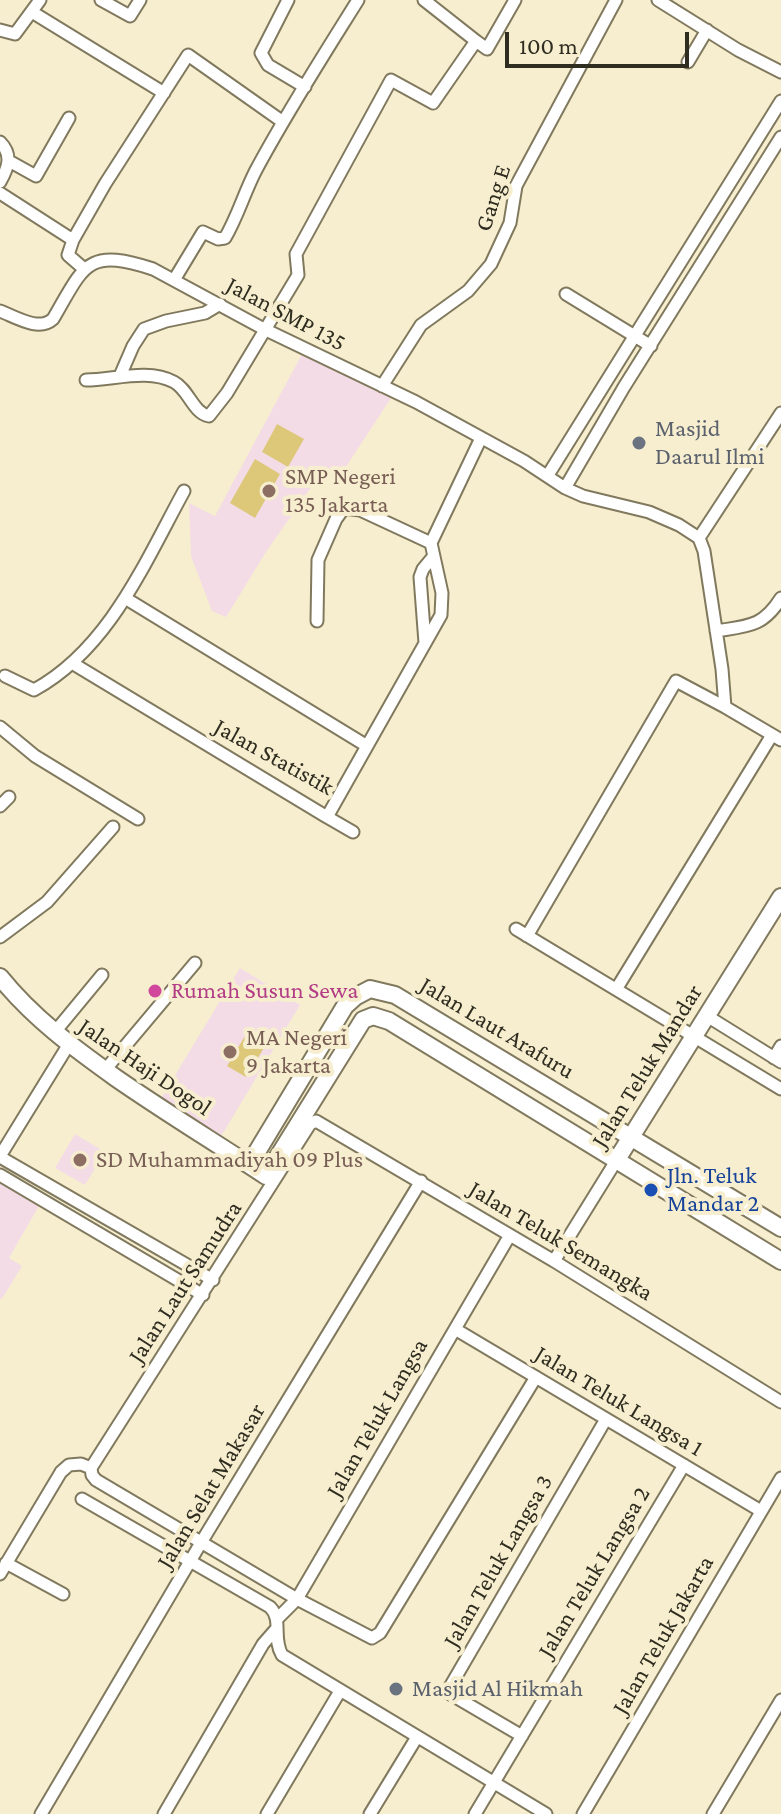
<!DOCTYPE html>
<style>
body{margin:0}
#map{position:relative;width:781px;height:1814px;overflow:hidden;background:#f6eecf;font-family:"Crimson Pro",serif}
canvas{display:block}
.scale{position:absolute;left:505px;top:32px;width:184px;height:36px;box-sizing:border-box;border:4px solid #2f2c20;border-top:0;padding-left:10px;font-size:24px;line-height:28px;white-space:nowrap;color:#2f2c20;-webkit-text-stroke:6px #f6eecf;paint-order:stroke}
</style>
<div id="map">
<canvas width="781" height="1814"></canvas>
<div class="scale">100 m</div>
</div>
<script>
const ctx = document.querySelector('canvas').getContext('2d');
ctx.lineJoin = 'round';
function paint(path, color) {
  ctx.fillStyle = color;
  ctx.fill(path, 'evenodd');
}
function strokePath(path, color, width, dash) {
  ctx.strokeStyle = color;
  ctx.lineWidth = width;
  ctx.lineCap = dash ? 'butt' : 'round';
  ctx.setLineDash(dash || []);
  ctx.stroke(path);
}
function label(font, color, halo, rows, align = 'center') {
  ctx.font = font + ' "Crimson Pro",serif';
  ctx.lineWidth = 8;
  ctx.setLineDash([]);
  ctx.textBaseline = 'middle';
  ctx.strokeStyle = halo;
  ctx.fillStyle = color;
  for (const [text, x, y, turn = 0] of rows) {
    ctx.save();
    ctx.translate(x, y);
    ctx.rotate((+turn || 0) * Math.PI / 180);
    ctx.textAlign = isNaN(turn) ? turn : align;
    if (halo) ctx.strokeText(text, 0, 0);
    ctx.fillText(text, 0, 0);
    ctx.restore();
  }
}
paint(new Path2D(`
 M302,354L393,395L338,479L321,473L266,552L226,617L212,611L191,556L189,503L215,516Z
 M240,968L300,1005L220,1138L160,1100Z
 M75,1134L105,1152L85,1185L55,1168Z
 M0,1182L40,1204L9,1258L22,1266L2,1299L0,1298Z`), '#f4dce6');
paint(new Path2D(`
 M277,424L304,439L288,467L262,452Z
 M255,459L280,474L255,518L230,503Z
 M248,1031L267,1043L246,1077L227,1066Z`), '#ddc879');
const street = new Path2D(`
 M101,0L130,16L140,0
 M288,0L261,53L268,65L305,87
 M424,0L476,41
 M658,0L738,50L781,72
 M32,12L164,93
 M0,30L15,34L40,0
 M688,62L707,30
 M0,142C13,155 8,168 0,182
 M9,161L36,176L69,118
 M0,193L73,240
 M83,268L68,255L73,240L105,184L188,55L283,122
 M174,280L203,232L218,239L225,238C238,216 244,193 256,170C287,112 323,56 358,0
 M566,294L651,346
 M0,311C16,317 39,332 53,319C84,266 86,247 153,269L264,329L416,402L524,461L565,488L583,496L649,512L679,525L699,538L704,551L722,669L725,707L781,740
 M120,376L133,346L144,329L166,321L205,313L220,304
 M86,380C113,380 148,368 174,382C189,390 193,413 209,416L227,393L298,275L296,254L391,80L433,103L476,41L487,49L515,0
 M382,386L421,325L468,291L491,264L510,223L516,186L616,0
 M548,475L781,101
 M565,488L624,387L781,137
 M699,538L781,413
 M125,598L367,746
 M317,621L318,560L336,519L344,508L360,510L431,543
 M716,631C748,626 763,627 781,598
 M425,643L420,577L423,569L433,557
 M72,663L327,817L441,615L442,593L431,543L481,438
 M5,676L34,690C109,649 145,562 184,491
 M0,727L35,756L138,819
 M0,806L9,797
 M327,817L353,832
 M516,929L781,1089
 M527,936L676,681L725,707
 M0,937L47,902L113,827
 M617,988L772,735
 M707,1016L781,1062
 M54,1033L102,975
 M774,1058L781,1046
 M105,1070L195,963
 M0,1156L69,1044
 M0,1157L213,1280
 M0,1175L203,1295
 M554,1261L616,1161
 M455,1329L761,1511
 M91,1468L310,1124L316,1121L554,1261L781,1402
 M91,1468L92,1475L96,1480L297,1599L372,1638L380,1633L536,1377
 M82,1499L270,1607C283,1620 272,1638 282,1655L546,1814
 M6,1563L63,1594
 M0,1574L61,1472L69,1465L81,1464L91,1468
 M277,1619L297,1599L510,1235
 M522,1736L447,1692L606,1419
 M41,1814L202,1541L421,1181
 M164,1814L263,1644L277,1628
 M267,1814L340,1691
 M370,1814L417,1737
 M475,1814L684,1465
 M583,1814L781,1478
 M713,1814L781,1700`);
const secondary = new Path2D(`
 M0,977C33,1018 74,1048 116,1078C165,1112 216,1143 266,1176L363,1020L373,1016L389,1021L781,1261
 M616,1161L781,897
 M249,1165L345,1006L355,997L370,989L395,995L781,1228`);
strokePath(street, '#81795e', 15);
strokePath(secondary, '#81795e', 20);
strokePath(street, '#fff', 11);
strokePath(secondary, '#fff', 16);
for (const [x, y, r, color] of [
 [639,443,8,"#6b7280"],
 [269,491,8,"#8d6e63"],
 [155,991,8,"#d1479c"],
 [230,1052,8,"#8d6e63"],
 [80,1160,8,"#8d6e63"],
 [651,1190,8,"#1a4fb4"],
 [396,1689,8,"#6b7280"]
]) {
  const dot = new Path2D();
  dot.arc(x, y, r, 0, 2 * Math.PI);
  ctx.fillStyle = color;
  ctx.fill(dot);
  strokePath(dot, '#f6eecf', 3);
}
label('24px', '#2f2c20', '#f6eecf', [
 ["Gang E",493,198,-72],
 ["Jalan SMP 135",286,314,28],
 ["Jalan Statistik",274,757,29],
 ["Jalan Laut Arafuru",497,1028,31],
 ["Jalan Teluk Mandar",647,1066,-58],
 ["Jalan Haji Dogol",145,1067,34],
 ["Jalan Teluk Semangka",561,1241,31],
 ["Jalan Laut Samudra",185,1282,-57],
 ["Jalan Teluk Langsa 1",619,1401,31],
 ["Jalan Teluk Langsa",377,1418,-60],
 ["Jalan Selat Makasar",211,1486,-59],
 ["Jalan Teluk Langsa 3",498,1561,-60],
 ["Jalan Teluk Langsa 2",594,1572,-59],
 ["Jalan Teluk Jakarta",663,1635,-60]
]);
label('24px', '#5b616d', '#f6eecf', [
 ["Masjid",655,429],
 ["Daarul Ilmi",655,457],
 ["Masjid Al Hikmah",412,1689]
], 'left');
label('24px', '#785e54', '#f6eecf', [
 ["SMP Negeri",285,477],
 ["135 Jakarta",285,505],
 ["MA Negeri",246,1038],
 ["9 Jakarta",246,1066],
 ["SD Muhammadiyah 09 Plus",96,1160]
], 'left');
label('24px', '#b23c85', '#f6eecf', [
 ["Rumah Susun Sewa",171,991]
], 'left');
label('24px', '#164399', '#f6eecf', [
 ["Jln. Teluk",667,1176],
 ["Mandar 2",667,1204]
], 'left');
</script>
